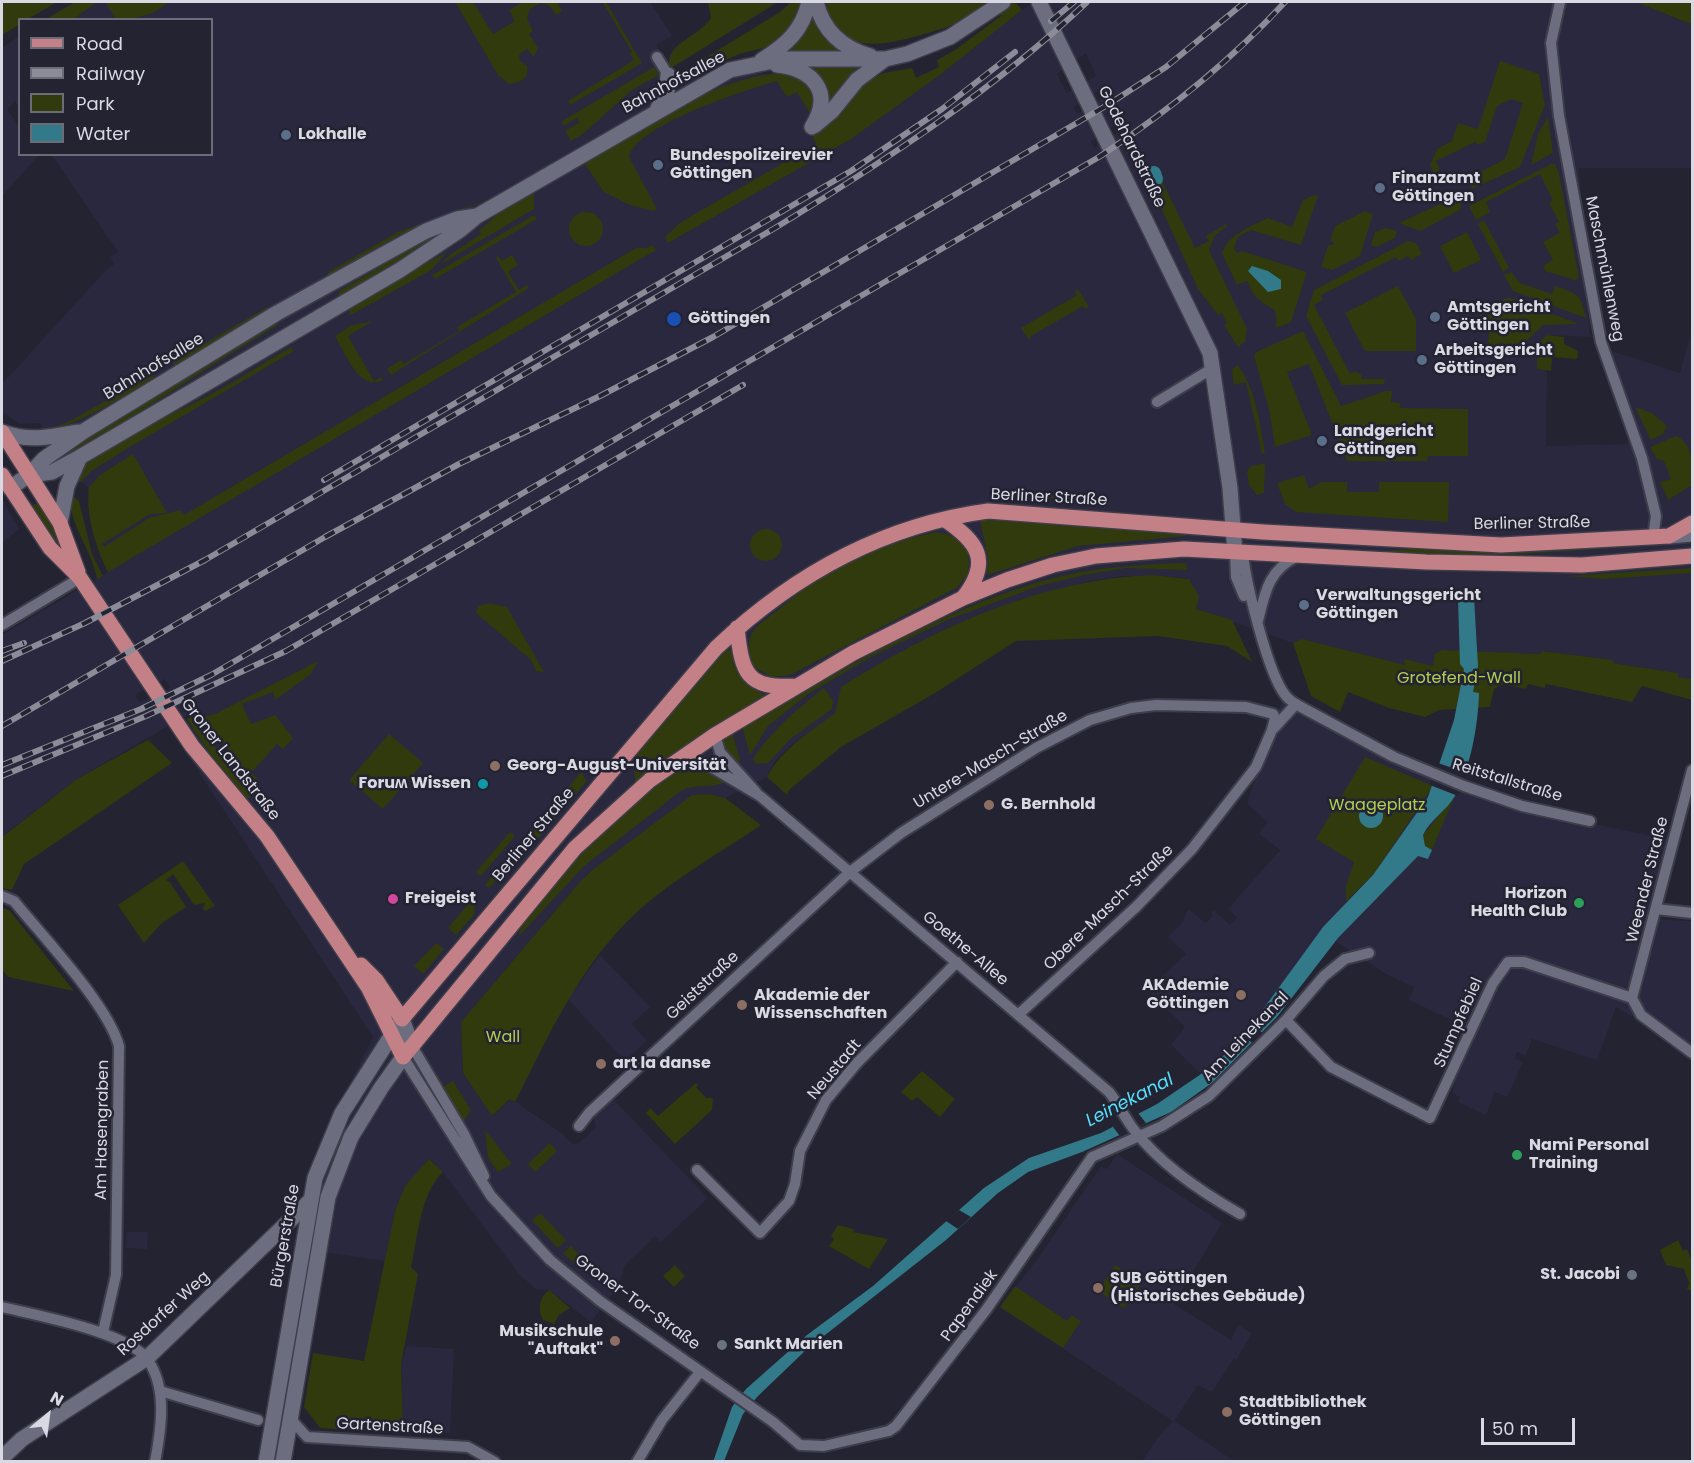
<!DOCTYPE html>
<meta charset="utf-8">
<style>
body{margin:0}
#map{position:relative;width:1694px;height:1463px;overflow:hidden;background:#232332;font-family:Poppins,sans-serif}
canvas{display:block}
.frame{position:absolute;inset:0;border:3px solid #d9d9e4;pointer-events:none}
.legend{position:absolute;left:18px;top:18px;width:195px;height:138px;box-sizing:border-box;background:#232332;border:2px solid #6c6c79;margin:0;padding:8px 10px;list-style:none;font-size:18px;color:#d9d9e4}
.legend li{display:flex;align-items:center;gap:12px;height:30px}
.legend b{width:30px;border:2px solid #6c6c79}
.north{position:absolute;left:18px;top:1385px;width:60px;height:60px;-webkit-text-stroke:4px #232332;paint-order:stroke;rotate:29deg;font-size:16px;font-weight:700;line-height:24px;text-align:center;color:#d9d9e4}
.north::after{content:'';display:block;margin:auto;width:21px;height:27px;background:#d9d9e4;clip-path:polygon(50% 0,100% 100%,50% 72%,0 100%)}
.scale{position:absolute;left:1481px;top:1418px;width:94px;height:27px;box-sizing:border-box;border:3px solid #d9d9e4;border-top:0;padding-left:8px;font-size:18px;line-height:21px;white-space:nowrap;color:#d9d9e4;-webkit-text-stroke:4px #232332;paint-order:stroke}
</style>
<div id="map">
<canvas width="1694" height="1463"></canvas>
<div class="frame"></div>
<ul class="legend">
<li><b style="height:8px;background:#c38086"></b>Road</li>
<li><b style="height:8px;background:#8c8c99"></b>Railway</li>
<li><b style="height:16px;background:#303a0d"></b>Park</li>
<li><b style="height:16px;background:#32798a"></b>Water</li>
</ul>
<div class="north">N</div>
<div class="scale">50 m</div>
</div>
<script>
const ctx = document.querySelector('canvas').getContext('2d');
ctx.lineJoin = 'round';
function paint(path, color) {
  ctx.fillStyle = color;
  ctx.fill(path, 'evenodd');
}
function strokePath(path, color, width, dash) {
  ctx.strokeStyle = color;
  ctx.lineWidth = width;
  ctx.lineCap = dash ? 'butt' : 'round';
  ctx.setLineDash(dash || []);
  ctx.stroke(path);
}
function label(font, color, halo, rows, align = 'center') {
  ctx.font = font + ' Poppins,sans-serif';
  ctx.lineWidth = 5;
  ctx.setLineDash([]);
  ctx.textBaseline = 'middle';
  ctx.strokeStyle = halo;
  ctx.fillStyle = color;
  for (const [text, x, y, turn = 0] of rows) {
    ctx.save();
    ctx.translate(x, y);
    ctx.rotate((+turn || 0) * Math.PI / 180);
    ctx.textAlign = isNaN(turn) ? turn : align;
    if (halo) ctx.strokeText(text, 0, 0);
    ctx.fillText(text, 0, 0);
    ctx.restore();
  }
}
paint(new Path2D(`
 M75,2H650L672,36L656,45L669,65V56L675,47L705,29L711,18L708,2H778L671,68L685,76L782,73L815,103L806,126L815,141L954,59L1034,2H1636L1692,25V168H1579L1590,337L1548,335L1538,346L1537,368L1547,369L1546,446L1628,444L1612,351L1680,373L1692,329V679L1678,677V673L1613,663L1607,659L1543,651L1542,654L1478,652L1473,597L1458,600L1461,651L1442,650L1433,666L1404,660L1406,665L1384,661L1302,640L1293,643L1196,609L1189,579L1178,577L1124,576L1090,581L1021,600L836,713L791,745L774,762L767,777L725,798L709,794L578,884L461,1022L463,1073L493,1116L511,1099L563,1134L572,1144L579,1143L596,1127L593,1116L612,1098L708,1198L661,1242L655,1236L625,1265L618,1287L591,1322L549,1290L536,1289L519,1274L443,1172L430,1159L395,1211L385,1261L296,1248L307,1185L329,1125L373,1037L179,742L189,718L187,715L77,779L6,833L2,859V635L108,572L100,555L91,520L88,487L81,482L64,478L44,446L41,423L20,424L2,412V384L106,270L114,264L110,257L118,252L52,155L212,154V20L46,19ZM1086,53L1096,76L1067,93L1057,74ZM1102,89L1106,97L1077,114L1074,107ZM1118,123L1122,130L1094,148L1091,141ZM165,679L170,688L139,702L135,695Z
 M19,36V107L15,101L7,109L19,127L20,154L39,155L2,196V48Z
 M2,499L19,529L2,543Z
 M1283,698L1459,785L1547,814L1671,840L1653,917L1667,920L1692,921V1051L1616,1007L1597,1060L1532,1039L1526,1055L1517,1052L1515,1059L1523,1062L1507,1097L1495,1092L1486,1115L1458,1102L1460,1097L1452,1093L1469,1028L1409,1000L1414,987L1388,975L1335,941L1323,927L1258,1016L1229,1051L1204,1072H1199L1171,1045L1185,1027L1147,990L1186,954L1168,937L1181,924L1188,909L1206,923L1213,916L1211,913L1214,910L1230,925L1237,917L1228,909L1280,850L1259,834L1267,822L1247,803Z
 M600,955L650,1007L632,1024L647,1041L625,1061L568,999Z
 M1117,1154L1222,1223L1174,1304L1231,1340L1238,1325L1252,1333L1236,1361L1234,1358L1212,1392L1198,1385L1174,1421L1234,1461H1142L1162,1432L1173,1421L1000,1307L1039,1257L1101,1166L1107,1169Z
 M127,1232H148L147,1249L126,1248Z
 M407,1346L454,1349L450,1433L412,1432L409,1427L403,1426L401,1365Z`), '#29283e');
paint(new Path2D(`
 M2,2H57L28,19L20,20L19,25L2,35Z
 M75,2H97L74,19H46Z
 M105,2H167C158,15 132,20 116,19Z
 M455,2H473L493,34L515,21L509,10L523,2H557L562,11L556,15L550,6L541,3L530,9L527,19L533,31L529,34L538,48L534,57L527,49L519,55L520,61L527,66V76L519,82L509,84L498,75Z
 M606,2L642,63L570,105L568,101L634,60L630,54L632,52L603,3Z
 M708,2H778L671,68C662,44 700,37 711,18Z
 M791,2H800L795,23L772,46L739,54L691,76L679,74L780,12Z
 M826,2H987C977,8 967,17 956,23C945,29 930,32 917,36C878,47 834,54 826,2Z
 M993,2H1015L1022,10L941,74L851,139L668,243L665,237L681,222L816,144L812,135L832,122L859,89L870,80L884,73L912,68L916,78L939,67L937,60L955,50L1001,16Z
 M1636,2H1692V25L1688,23Z
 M809,7L845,53L793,52L788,47Z
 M1500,61L1539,74L1545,105L1520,167L1472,189L1467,179L1505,159L1523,103L1511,99L1497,106L1485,142L1478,145L1475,142L1436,161L1440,170L1434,173L1430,165L1437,149L1452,141L1458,123L1478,129Z
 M806,65L868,66L830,111Z
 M654,67L659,75L632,90L583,134L571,141L565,131L580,122L577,118L563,126L562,121Z
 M782,73C809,79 818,90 812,117L797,92L787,97L777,81C746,90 636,125 629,157L657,209L654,211L630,205L604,192L584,163C645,128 710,78 782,73Z
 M1548,117L1553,153L1531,165L1538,134Z
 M1551,164H1555L1559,174L1579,278L1575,280L1545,271L1543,266L1553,260L1543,242L1560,233L1555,224L1559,222L1549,203L1553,200L1540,174L1486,202L1490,212L1476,220L1469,206Z
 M1160,177L1195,248L1209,241L1206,236L1226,224L1227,226L1215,235L1209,250L1247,329L1245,342L1238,347L1224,325L1227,323L1222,313L1218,315L1198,289L1150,183Z
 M534,193V209L438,266L451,254L481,234L479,231L498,214Z
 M1464,193L1460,210L1420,231L1399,223Z
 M1314,195L1318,196L1301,245L1251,230L1238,237L1234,248L1237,253L1242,251L1307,272L1291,322L1276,328C1278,303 1270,311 1257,298C1252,295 1250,286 1247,281L1237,285L1222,253C1230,233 1250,227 1268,218L1292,227L1303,200Z
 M494,197L399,235L328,276V272L398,232Z
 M1365,211L1373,214L1360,256L1332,270L1321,267L1328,246L1335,244L1330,240L1335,226Z
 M569 229a17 17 0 1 1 34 0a17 17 0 1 1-34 0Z
 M534,215L537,219L435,279L432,275Z
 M1484,220L1509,268L1503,272L1478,224Z
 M457,223L421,248L340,296L338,292L400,255L416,242Z
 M1386,228L1397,231L1395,238L1376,247L1371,245L1375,232Z
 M1467,232L1481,260L1454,273L1440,246Z
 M1408,241L1416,243L1422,254L1411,260L1408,256L1399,261L1396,257L1321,295L1323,300L1314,305L1350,374L1354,371L1361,374L1362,379H1385L1384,384L1342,385L1306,316L1314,290Z
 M653,245L656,250L108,572C96,548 85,514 89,487L100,475L133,454L167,513L150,514L102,544L104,547L149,518L180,510L184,515L636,248H646Z
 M447,252L431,270L351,315L347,307Z
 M512,255L518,265L508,272L519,290L527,285L529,288L391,375L387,369L401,360L404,364L459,331L457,327L516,292L496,258L498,256L502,261Z
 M1511,272L1520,283L1552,294L1555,286C1579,294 1580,293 1586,318L1513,291L1504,275Z
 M1398,286L1416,319V351H1365L1345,313Z
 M1078,289L1089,307L1085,309L1083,306L1031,336L1029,340L1021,328L1077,295L1075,291Z
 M1506,298H1511L1579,324L1543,325L1516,351L1500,357L1488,347L1489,333L1479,313Z
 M267,307L270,311L175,366L173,362Z
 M276,321L278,325C203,370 131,419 56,463L53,459C129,415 201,366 276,321Z
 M373,321L348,336L374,381L382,377L383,380C359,393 345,352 335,336L352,325Z
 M1303,331L1341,406L1386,391H1392L1391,402L1400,403V408L1468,409V456H1428L1427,461H1347L1309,364L1287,372L1312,435L1275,447L1269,409L1254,356L1256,352Z
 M1548,335L1564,337V344L1578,351L1577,359L1552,357L1551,371L1537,369C1538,355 1535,342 1548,335Z
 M291,347L294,351L128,448L90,472L81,482L75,481C91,444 165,419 198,401C230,385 260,365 291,347Z
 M1238,365C1256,391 1260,422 1265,453L1262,454L1246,382L1234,385L1232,369Z
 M152,374L154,378C118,399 84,423 42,432L72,420Z
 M1635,407L1652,413L1667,426L1663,434L1651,440Z
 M1676,436C1694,444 1693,465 1692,485L1668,500L1660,482L1671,479L1664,461L1657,459L1650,447Z
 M1265,463L1264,493L1257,495L1249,485L1247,471L1251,466Z
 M1304,475L1309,489L1321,482H1347V492H1379V482H1449L1448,522L1296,512L1285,504L1277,483Z
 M70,493L79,501L92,554L103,576L97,579C92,548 68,526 70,493Z
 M1040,494L1110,503V505L1032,496Z
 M39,501L64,548L60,551L30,508Z
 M980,520L1028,521L1186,533V536L1078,546L987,575L988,559Z
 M750 545a16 16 0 1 1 32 0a16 16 0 1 1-32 0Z
 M936,532L954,536L968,550L969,572L958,587L790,675L772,677L752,666C749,656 747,649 750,639C753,626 768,618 778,610C828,567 873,546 936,532Z
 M1692,540V543L1495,556H1439L1274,548V545L1381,551L1440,547L1535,551Z
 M1186,563L1187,570L1126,568L1084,575L1039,586L947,620L871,657L808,694L768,726L750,755L742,726C839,673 935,612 1042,581C1089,568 1137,564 1186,563Z
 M1692,568V573L1604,579L1567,576Z
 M1153,575L1189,579L1199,596L1196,609L1232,620L1252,662L1227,646L1158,636L1016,641L935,693L841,747L789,790L787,795L767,777C782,748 810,732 835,713L841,687C935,628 1040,579 1153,575Z
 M489,603L507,607L544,672L536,671L531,660L476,613L478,606Z
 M1302,639L1405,665L1404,659L1433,666L1435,654L1442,650L1541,654L1542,651L1613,660V663L1678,673V677L1692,679V700L1642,686L1632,702L1546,684L1545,688L1528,684L1526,689L1503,684L1494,689L1490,707L1439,710L1425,717L1389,708L1348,692L1340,712L1311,696L1293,643Z
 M727,649L731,651C736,674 745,686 767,696L700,736L635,782L634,756Z
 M318,661L311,674L275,700L273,692L242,704L251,724L275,715L293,738L283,749L277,744L251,773L258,779L253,785L205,720L206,716L215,714Z
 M824,688L833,701L832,709L789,740L768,763L756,764L753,759C773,729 796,710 824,688Z
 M192,716L251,796L249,798L244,797L214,760L187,719Z
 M732,732L740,760L738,766L723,747L724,741Z
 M389,734L423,763L383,809L349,780Z
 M148,740L172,763L24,864L12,890L2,888V837L77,779Z
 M1365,757L1433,786L1373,875L1346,901V886L1354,862L1316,839Z
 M689,767L712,772L725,782C712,789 695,783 681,791L584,866L520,935L518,934C553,868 617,814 676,769Z
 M581,772L587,781L509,873L498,878L489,888L485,885Z
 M709,794L725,798L761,825C720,853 675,878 638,911C581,963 549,1035 515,1102L510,1099L492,1116L463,1073L461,1022L578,884L595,868L692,795Z
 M1454,797L1432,850L1425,846L1423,835Z
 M510,832L515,836L481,876L476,872Z
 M183,861L215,906L205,911L203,908L205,903L194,905L173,874L166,880L170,882L186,907L162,923L144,943L118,905Z
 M470,902L475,906L474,915L456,935L448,928Z
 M2,908L9,910L74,991L8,977L2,970Z
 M436,943L444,949L423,974L414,966Z
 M922,1071L955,1099L940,1117L917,1097L912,1101L901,1092Z
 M453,1081L471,1110L463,1122L443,1087Z
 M696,1083L698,1085L696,1087L706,1098H713L712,1110L675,1144L646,1113L650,1108L658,1116Z
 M485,1130L512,1164L498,1172L488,1158Z
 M550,1143L557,1151L535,1172L528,1164Z
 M429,1159L443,1172C420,1194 418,1237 411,1267L418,1274L401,1365L403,1426H376L363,1431L320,1428L304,1407L313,1353L364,1361L395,1211L405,1186Z
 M540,1213L566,1240L558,1248L532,1220Z
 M838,1225L854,1229L853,1232L888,1239L869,1269L829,1246L834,1239L831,1236Z
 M1678,1240L1683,1251L1687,1249L1692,1261V1291L1687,1289L1689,1283L1684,1269L1666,1265L1660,1250Z
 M571,1246L590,1266L584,1272L563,1253Z
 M675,1265L685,1276L674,1287L663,1276Z
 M1115,1265L1142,1282L1124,1308L1098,1291Z
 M1015,1286L1067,1321L1071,1315L1081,1321L1063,1348L1000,1307Z
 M549,1290L570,1308L559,1315L554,1324L543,1320C537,1310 539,1297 549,1290Z`), '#303a0d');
paint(new Path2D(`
 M1252,266L1268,271L1281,280V289L1268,292L1248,271Z
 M1474,597L1478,666L1473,692L1479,693C1478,726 1471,766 1455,796C1447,810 1430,820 1423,835L1425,846L1432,850L1428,859L1418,856L1338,938L1277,1017L1212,1083L1171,1112L1082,1152L1028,1172L998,1193L946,1240L806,1350L758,1396L743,1414L724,1461L713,1462L732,1407L746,1389L807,1335L873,1286L984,1188L1029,1158L1101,1133L1157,1104L1204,1072L1229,1051L1258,1016L1323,927L1373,875L1428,797L1454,720L1464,669L1460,664L1458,600Z
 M1359 816a12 12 0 1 1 24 0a12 12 0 1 1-24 0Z`), '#32798a');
paint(new Path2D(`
 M1438,763L1467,773L1458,796L1430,785Z
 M1252,1022L1263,1034L1253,1044L1243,1034Z
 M1138,1113L1146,1123L1120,1136L1113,1127L1130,1115Z
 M959,1210L971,1217L958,1229L946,1221Z`), '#232332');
strokePath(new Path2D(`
 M1154,173L1156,179`), '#32798a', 14);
const street = new Path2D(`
 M1560,2L1551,43L1559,116L1601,342L1642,458L1656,516L1653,538
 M657,57L668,75
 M1157,402L1213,368
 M1235,553L1236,577L1244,596
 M1243,554C1246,583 1268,675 1286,696C1290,701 1296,704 1301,707L1394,757L1464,786L1522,806L1590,821
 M1258,621C1265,592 1269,569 1298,556
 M2,625L80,578
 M1274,728L1296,704
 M715,735L720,752L756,792
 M678,762L706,764L760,796L1109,1092C1119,1104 1125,1119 1135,1131C1161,1165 1203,1193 1240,1214
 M2,896L14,901C44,938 107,1004 119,1046L116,1275L103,1332
 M1656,909L1692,913
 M1632,998L1692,770
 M1632,998L1641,1015L1692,1053
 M1286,1020L1331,1067L1430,1118L1493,983L1508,962H1524L1632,998
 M412,1046L464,1134L484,1176
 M403,1057L491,1196L550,1260L600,1301L773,1422L800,1445L824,1446L889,1431L896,1426L986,1310L1092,1157L1162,1126L1209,1096L1286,1020L1324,976L1345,959L1369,953
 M579,1126L589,1113L850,872L901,833L1036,748L1090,720L1131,708L1156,705L1246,707L1273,714L1275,718L1272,730L1256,767L1192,849L1136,907L1019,1014
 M697,1170L760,1233L789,1201L795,1184L800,1151L826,1100L857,1063L957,962
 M2,1307C35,1315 127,1332 147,1359C168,1387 161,1430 155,1462
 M160,1391L258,1420
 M289,1417L307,1437L468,1447L495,1462
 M637,1462L662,1420L700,1372`);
const secondary = new Path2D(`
 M816,2C823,31 842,48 870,56
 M1039,2L1210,353L1230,488L1235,553
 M762,60C787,44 802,31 809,2
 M777,65C813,69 834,92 812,127
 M658,108L667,93L668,75
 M814,126L832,111L857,80L885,59
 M2,432C28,442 51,437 78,432
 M29,475L52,472L80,457L400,270L460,230L477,216L730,70L783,59H885L907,54L950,37L1003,2
 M10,488L29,475L44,459L84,431L277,313L426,231L457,219L477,216
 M60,523L67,486L80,457
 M1669,536L1692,534
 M402,1019L412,1046
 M2,1458L22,1439L147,1358L309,1202
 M266,1462L315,1178L342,1113L402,1019
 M283,1462L328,1197L351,1137L381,1088L403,1057`);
const primary = new Path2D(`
 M2,432L60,523L78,572
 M2,475L50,548L80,578L192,746L267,836L368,987L403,1057L575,848L650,780L715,735L853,653L963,598L1007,580L1053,565L1096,556L1184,549L1426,562L1582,565L1692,556
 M944,519C978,542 992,561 963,598
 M737,628C742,673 746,689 796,686
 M361,965L376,980L402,1019L716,648C792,576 883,525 988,511L1263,532L1501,545L1669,536L1692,523`);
strokePath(street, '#3e3d4a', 14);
strokePath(secondary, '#3e3d4a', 18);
strokePath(primary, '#3e3d4a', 18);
strokePath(street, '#6d6d80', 10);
strokePath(secondary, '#6d6d80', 15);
strokePath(primary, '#c38086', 15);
const rail = new Path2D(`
 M1051,21L1074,2
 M324,480L851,171L942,109L1015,52
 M2,651L24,643
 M2,661L85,623L205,560L775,228C885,161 994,90 1087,2
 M2,726L325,537L459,464L600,396L713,337L1109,104L1166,67L1245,2
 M2,765L141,709L211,675L1099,157C1167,112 1230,62 1285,2
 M2,776L146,716L286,651L743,385`);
strokePath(rail, '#8c8c99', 6);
strokePath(rail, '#232332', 4, [11]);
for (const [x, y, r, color] of [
 [286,135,6,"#5c6f8a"],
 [658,165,6,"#5c6f8a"],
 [1380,188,6,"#5c6f8a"],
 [1435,317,6,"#5c6f8a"],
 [674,319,8,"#1a4fb4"],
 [1422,360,6,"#5c6f8a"],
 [1322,441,6,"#5c6f8a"],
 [1304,605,6,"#5c6f8a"],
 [495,766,6,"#8d6e63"],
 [483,784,6,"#0f9aa8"],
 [989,805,6,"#8d6e63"],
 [393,899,6,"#d1479c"],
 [1579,903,6,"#2e9e5b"],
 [1241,995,6,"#8d6e63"],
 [742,1005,6,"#8d6e63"],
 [601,1064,6,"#8d6e63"],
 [1517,1155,6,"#2e9e5b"],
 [1632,1275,6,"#6b7280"],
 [1098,1288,6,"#8d6e63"],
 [615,1341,6,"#8d6e63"],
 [722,1345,6,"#6b7280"],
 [1227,1412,6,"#8d6e63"]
]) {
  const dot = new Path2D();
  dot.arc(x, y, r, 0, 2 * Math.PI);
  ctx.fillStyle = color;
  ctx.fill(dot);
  strokePath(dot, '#232332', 2);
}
label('16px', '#d9d9e4', '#232332', [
 ["Bahnhofsallee",674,83,-28],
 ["Godehardstraße",1131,147,64],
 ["Maschmühlenweg",1604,269,79],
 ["Bahnhofsallee",154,367,-31],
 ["Berliner Straße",1049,498,3],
 ["Berliner Straße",1532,524,-1],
 ["Groner Landstraße",230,760,52],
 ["Untere-Masch-Straße",991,760,-31],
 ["Reitstallstraße",1507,781,17],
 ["Berliner Straße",534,835,-50],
 ["Weender Straße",1648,880,-76],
 ["Obere-Masch-Straße",1109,908,-44],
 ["Goethe-Allee",965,949,40],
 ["Geiststraße",703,986,-43],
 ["Stumpfebiel",1459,1023,-66],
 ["Am Leinekanal",1246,1037,-46],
 ["Neustadt",835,1070,-50],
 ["Am Hasengraben",103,1130,-89],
 ["Bürgerstraße",286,1236,-80],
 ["Groner-Tor-Straße",637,1303,36],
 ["Papendiek",970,1306,-54],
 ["Rosdorfer Weg",164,1314,-42],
 ["Gartenstraße",390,1427,3]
]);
label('bold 16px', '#d9d9e4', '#232332', [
 ["Lokhalle",298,135],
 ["Bundespolizeirevier",670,156],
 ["Göttingen",670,174],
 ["Finanzamt",1392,179],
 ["Göttingen",1392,197],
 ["Amtsgericht",1447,308],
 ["Göttingen",1447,326],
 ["Göttingen",688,319],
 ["Arbeitsgericht",1434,351],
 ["Göttingen",1434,369],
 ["Landgericht",1334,432],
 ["Göttingen",1334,450],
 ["Verwaltungsgericht",1316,596],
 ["Göttingen",1316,614],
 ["Georg-August-Universität",507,766],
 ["Foruʍ Wissen",471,784,"right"],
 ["G. Bernhold",1001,805],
 ["Horizon",1567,894,"right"],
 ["Health Club",1567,912,"right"],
 ["Freigeist",405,899],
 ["AKAdemie",1229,986,"right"],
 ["Göttingen",1229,1004,"right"],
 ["Akademie der",754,996],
 ["Wissenschaften",754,1014],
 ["art la danse",613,1064],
 ["Nami Personal",1529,1146],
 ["Training",1529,1164],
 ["St. Jacobi",1620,1275,"right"],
 ["SUB Göttingen",1110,1279],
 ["(Historisches Gebäude)",1110,1297],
 ["Musikschule",603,1332,"right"],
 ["\"Auftakt\"",603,1350,"right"],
 ["Sankt Marien",734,1345],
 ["Stadtbibliothek",1239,1403],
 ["Göttingen",1239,1421]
], 'left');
label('16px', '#b1ce50', '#232332', [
 ["Grotefend-Wall",1459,679],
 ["Waageplatz",1377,806],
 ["Wall",503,1038]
]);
label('italic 18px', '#56defd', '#232332', [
 ["Leinekanal",1130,1101,-27]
]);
</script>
